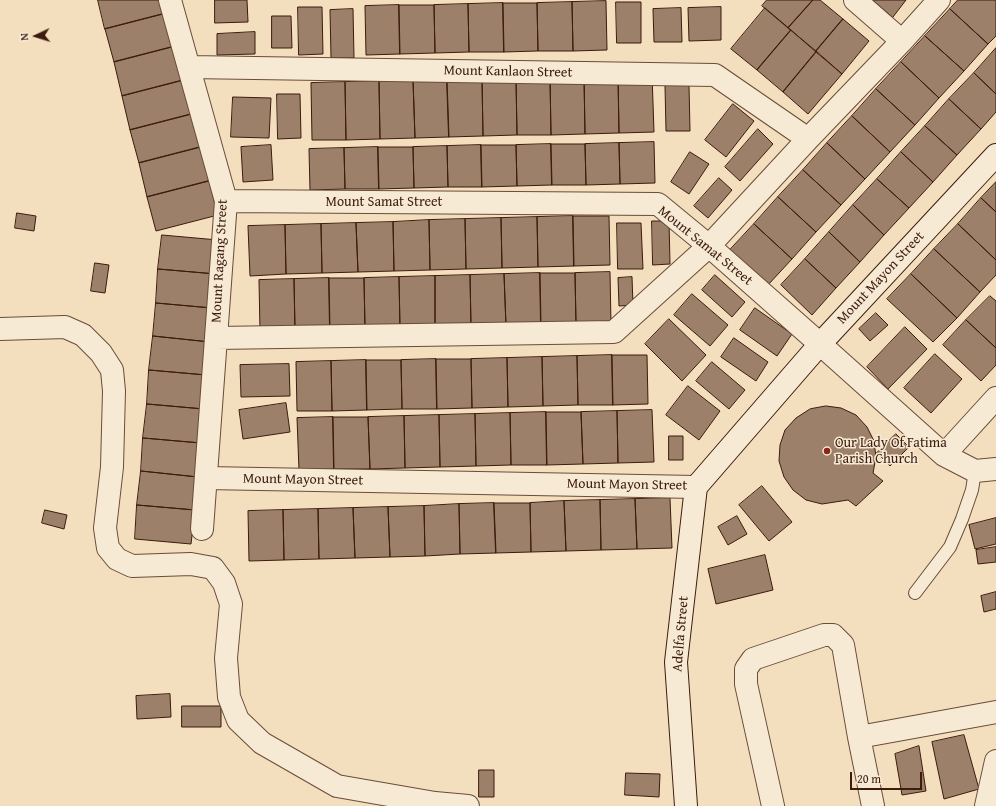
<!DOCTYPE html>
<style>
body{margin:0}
#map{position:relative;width:996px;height:806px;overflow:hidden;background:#f3debd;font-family:"Gentium Book Plus",serif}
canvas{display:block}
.north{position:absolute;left:16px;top:16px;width:40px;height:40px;-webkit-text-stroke:3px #f7ead4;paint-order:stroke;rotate:266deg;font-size:11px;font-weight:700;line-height:16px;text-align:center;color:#3d1b0e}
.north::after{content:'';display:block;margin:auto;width:14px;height:18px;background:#3d1b0e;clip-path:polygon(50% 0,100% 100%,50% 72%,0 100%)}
.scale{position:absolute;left:850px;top:772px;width:72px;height:18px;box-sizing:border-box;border:2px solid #3d1b0e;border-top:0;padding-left:5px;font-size:12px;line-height:14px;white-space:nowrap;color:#3d1b0e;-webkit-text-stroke:3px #f7ead4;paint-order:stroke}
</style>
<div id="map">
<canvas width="996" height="806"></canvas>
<div class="north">N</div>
<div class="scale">20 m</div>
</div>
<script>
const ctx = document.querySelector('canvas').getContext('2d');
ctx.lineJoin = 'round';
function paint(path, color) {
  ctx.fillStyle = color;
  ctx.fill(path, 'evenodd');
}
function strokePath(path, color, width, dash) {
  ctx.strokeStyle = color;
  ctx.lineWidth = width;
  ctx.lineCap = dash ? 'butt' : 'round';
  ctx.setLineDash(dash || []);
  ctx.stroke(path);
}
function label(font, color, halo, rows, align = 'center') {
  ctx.font = font + ' "Gentium Book Plus",serif';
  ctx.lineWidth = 3;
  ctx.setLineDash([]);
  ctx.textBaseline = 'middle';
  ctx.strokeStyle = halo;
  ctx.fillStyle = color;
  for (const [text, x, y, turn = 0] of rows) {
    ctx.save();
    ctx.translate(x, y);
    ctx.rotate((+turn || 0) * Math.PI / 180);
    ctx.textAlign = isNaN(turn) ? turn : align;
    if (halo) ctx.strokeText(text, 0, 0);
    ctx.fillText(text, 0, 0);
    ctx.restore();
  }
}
const building = new Path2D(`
 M98,0H164L167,13L105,29Z
 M215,0H247L248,22L215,23Z
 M767,0H813L788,28L762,6Z
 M813,0H820L843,19L816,51L788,28Z
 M873,0H906L893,17Z
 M958,0H994L996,1V36L988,44L950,9Z
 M606,1L607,50L573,51L572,2Z
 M572,2L573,51H538L537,3Z
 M616,2H641V43H617Z
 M503,3H537L538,51L504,52Z
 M503,3L504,52H469L468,4Z
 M468,4L469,52L435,53L434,5Z
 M399,5L400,54L366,55L365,6Z
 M399,5H434L435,53L400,54Z
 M298,7H322L323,54L299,55Z
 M721,7V40L689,41L688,8Z
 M681,8L682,42H654L653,9Z
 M765,8L791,30L757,70L731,49Z
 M353,9L354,58H331L330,10Z
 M950,9L988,44L964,71L925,36Z
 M167,13L176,46L114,62L105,29Z
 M272,16H291L292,48H272Z
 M843,19L869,41L842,74L816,51Z
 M791,30L816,52L783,92L757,70Z
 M255,32V54L217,55V34Z
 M925,36L964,71L939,98L901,62Z
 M176,46L184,80L122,96L114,62Z
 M996,48V94L974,73Z
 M816,52L842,74L808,114L783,92Z
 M901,62L939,98L915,125L876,89Z
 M974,73L996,94V112L981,129L949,99Z
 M652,74L654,132L619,133L618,75Z
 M618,75L619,133L585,134L584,76Z
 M584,76L585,134L551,135L550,77Z
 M550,77L551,135H517L516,78Z
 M516,78L517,135L483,136L482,79Z
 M447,79L449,137L415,138L413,80Z
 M447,79H482L483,136L449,137Z
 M184,80L192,114L130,130L122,96Z
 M413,80L415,138L380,139L379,81Z
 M379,81L380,139L346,140L345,82Z
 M345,82L346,140H312L311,83Z
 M689,85L690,131H666L665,86Z
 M876,89L915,125L890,152L852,116Z
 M277,94H300L301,138L278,139Z
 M233,97L271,98L269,138L231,137Z
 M949,99L981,129L957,155L925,126Z
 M733,104L754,121L726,157L705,140Z
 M192,114L201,147L139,163L130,130Z
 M852,116L890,152L865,179L827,143Z
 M925,126L957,155L933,182L901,152Z
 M758,129L773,144L740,181L725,167Z
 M654,142L655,183L620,184L619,143Z
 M619,143L620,184L586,185L585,144Z
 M827,143L865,179L841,205L803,170Z
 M551,144H585L586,185H552Z
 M551,144L552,185L517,186L516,145Z
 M271,145L273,180L243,182L241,147Z
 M481,145L482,187H448L447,146Z
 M481,145H516L517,186L482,187Z
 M447,146L448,187L414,188L413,147Z
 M201,147L209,181L147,197L139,163Z
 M378,147L379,189H345L344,148Z
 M378,147H413L414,188L379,189Z
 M344,148L345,189L310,190L309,149Z
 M690,152L709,164L689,194L671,182Z
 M901,152L933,182L909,208L877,179Z
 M803,170L841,205L816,232L778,197Z
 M719,178L732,190L708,218L694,206Z
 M877,179L909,208L884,235L853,205Z
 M209,181L218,215L156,231L147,197Z
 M996,182V212L981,198Z
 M778,197L816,232L792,259L754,224Z
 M981,198L996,212V260L958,224Z
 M853,205L884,235L860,262L829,232Z
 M17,213L36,216L34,231L15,228Z
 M573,216H609L610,265L574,266Z
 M573,216L574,266L538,267L537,217Z
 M537,217L538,267L502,268L501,218Z
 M501,218L502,268L466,269L465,219Z
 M465,219L466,269L430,270L429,220Z
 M429,220L430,270L394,271L393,222Z
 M652,221H669L670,264L653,265Z
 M393,222L394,271L358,272L356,223Z
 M356,223L358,272L322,273L321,224Z
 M617,223H641L643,269H618Z
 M321,224L322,273L286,274L285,225Z
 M754,224L792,259L767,286L729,251Z
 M958,224L996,260V275L980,292L934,249Z
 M285,225L286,274L250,276L248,226Z
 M829,232L860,262L836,288L805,259Z
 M162,235L218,240L216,274L158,269Z
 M934,249L980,292L957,318L911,274Z
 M805,259L836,288L812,315L781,285Z
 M95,263L109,265L105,293L91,291Z
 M158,269L216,274L212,308L156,303Z
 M610,272L611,324H576L575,273Z
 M540,273H575L576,324L541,325Z
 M540,273L541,325L506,326L504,274Z
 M504,274L506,326L471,327L470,275Z
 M911,274L957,318L933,342L887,299Z
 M470,275L471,327L435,328V276Z
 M715,275L745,302L732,317L702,290Z
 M435,276V328L400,329L399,277Z
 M399,277L400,329H365L364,278Z
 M632,277L633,305L619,306L618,278Z
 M329,278H364L365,329L330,330Z
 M329,278L330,330L295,331L294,279Z
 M294,279L295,331H260L259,280Z
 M692,294L728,325L710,346L674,315Z
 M990,296L996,301V348L966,320Z
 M156,303L212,308L210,342L153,336Z
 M755,308L792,334L777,356L740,330Z
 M876,313L888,325L870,341L859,329Z
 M669,319L706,355L682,381L645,344Z
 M966,320L996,348V365L981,381L943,345Z
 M905,327L927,349L888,389L867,367Z
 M153,336L210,342L206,375L149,370Z
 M734,338L768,362L756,381L721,357Z
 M935,354L962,379L931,413L904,388Z
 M612,355L613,405H578L577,356Z
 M612,355H647L648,404L613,405Z
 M577,356L578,405L543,406L542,357Z
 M542,357L543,406L508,407L507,358Z
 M507,358L508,407L472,408L471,359Z
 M436,359L437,409H402L401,360Z
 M436,359H471L472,408L437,409Z
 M366,360H401L402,409L367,410Z
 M366,360L367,410L332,411L331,361Z
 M331,361L332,411H297L296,362Z
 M712,362L745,390L729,409L696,381Z
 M289,364L290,396L241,397L240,365Z
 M149,370L206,375L204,409L147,404Z
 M688,386L720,411L699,440L666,415Z
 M286,403L290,432L243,439L239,410Z
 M147,404L204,409L201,443L143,438Z
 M826,406L841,408L856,415L867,427L874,441L876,457L873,473L883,481L856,506L848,500L822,504L806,500L793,490L784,477L779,461L780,445L785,430L796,418L810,409Z
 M652,410L654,462L618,463L617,411Z
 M617,411L618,463L583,464L581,412Z
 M546,412L547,465H511L510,413Z
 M546,412H581L583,464L547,465Z
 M510,413L511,465L476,466L475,414Z
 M475,414L476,466L440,467L439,415Z
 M439,415L440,467L405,468L404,416Z
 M404,416L405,468L370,469L368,417Z
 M333,417H368L370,469H334Z
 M333,417L334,469L299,470L297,418Z
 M896,434L909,447L890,466L877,453Z
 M669,436H683V460H669Z
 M143,438L201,443L198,477L141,471Z
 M141,471L198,477L195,510L137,505Z
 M762,486L792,522L769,541L739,505Z
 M670,498L672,548L637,549L635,499Z
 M635,499L637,549L601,550L600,500Z
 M600,500L601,550L566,551L564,501Z
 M564,501L566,551L531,552L530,503Z
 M494,503L496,553L460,554L459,504Z
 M494,503H530L531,552L496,553Z
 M459,504L460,554L425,556L424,506Z
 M137,505L195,510L191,544L135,539Z
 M424,506L425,556L390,557L388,507Z
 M388,507L390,557L355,558L353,508Z
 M353,508L355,558L319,559L318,509Z
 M318,509L319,559L284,560L283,510Z
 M45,510L67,515L64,529L42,523Z
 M283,510L284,560L249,561L248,511Z
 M737,516L747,534L728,545L718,527Z
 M996,518V544L975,549L969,525Z
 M996,547V562L978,564L976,550Z
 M765,555L773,590L716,604L708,569Z
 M996,592V609L984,612L981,596Z
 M170,694L171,717L137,719L136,696Z
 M182,706H221V727H182Z
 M964,735L979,789L944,799L932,742Z
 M919,746L926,791L902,795L895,754Z
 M479,770H494V797H479Z
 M626,773L660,774L659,797L625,795Z`);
paint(building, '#9c8069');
strokePath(building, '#3d1b0e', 1);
const lane = new Path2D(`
 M915,593L950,547L962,519L972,490L975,471`);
const street = new Path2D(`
 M170,0L226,201L202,529
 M855,0L902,41
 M189,67L715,75L808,139
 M226,201L658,204L709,246L820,344L944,455L975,471L996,469
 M0,329L65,327L83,335L101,353L112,370L114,391L112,467L105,528L108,548L117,559L132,566L191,564L213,568L224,583L231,604L226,658L229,697L238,720L262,743L337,786L435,803L468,806
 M216,338L614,332L709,246L808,139L902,41L939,0
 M944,455L996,398
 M206,478L696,487
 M773,806L746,684V669L753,659L824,635H833L843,645L859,737
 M873,806L859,737L996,712
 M986,806L996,761`);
const secondary = new Path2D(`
 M686,806L676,662L696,487L820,344L996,155`);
strokePath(lane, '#6a4c3a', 14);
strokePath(street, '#6a4c3a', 24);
strokePath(secondary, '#3d1b0e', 24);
strokePath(lane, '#f7ead4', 12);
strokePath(street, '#f7ead4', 22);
strokePath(secondary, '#f7ead4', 22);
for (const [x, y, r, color] of [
 [827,451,4,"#8f2418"]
]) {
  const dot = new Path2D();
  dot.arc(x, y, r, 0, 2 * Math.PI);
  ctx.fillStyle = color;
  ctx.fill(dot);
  strokePath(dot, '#f7ead4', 1.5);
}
label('14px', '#3d1b0e', '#f7ead4', [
 ["Mount Kanlaon Street",508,72,1],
 ["Mount Samat Street",384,202],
 ["Mount Samat Street",705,246,39],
 ["Mount Ragang Street",220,261,-87],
 ["Mount Mayon Street",881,278,-47],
 ["Mount Mayon Street",303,480,1],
 ["Mount Mayon Street",627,485,1],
 ["Adelfa Street",681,634,-85]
]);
label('14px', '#3d1b0e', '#f7ead4', [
 ["Our Lady Of Fatima",835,443],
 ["Parish Church",835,459]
], 'left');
</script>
